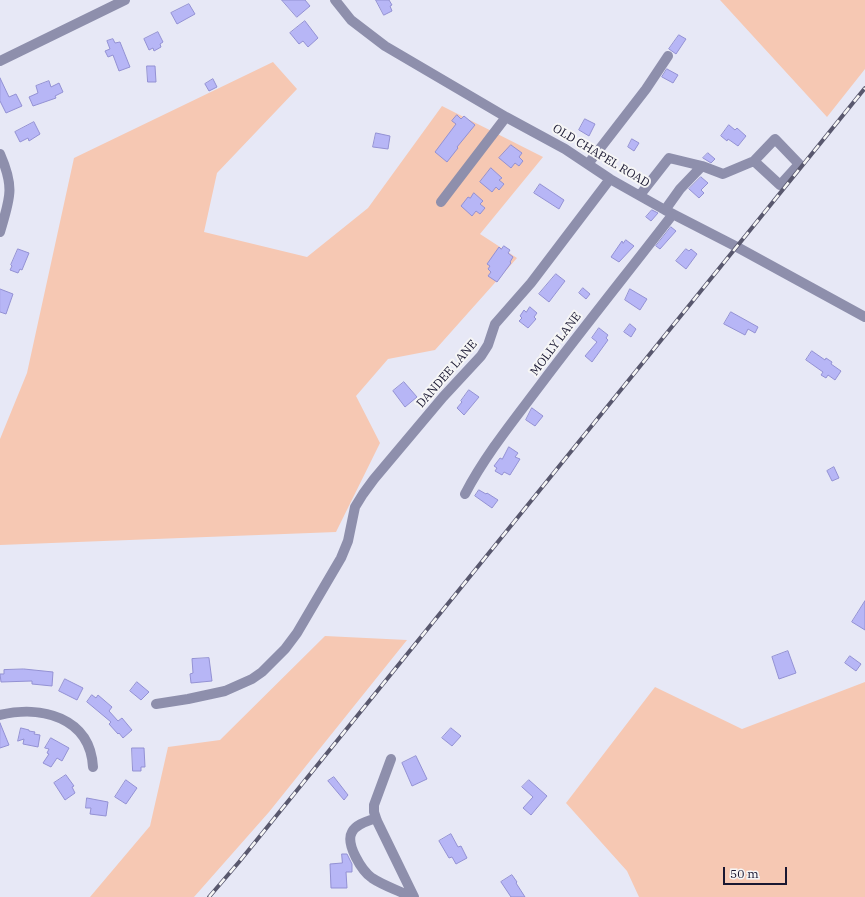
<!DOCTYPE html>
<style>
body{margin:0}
#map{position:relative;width:865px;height:897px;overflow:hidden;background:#e7e8f6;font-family:"IBM Plex Serif",serif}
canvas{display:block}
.scale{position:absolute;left:723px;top:867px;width:64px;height:18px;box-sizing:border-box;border:2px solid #191731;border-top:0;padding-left:5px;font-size:12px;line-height:14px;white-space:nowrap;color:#191731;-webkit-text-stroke:3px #f6f6f6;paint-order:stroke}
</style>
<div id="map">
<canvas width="865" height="897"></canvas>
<div class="scale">50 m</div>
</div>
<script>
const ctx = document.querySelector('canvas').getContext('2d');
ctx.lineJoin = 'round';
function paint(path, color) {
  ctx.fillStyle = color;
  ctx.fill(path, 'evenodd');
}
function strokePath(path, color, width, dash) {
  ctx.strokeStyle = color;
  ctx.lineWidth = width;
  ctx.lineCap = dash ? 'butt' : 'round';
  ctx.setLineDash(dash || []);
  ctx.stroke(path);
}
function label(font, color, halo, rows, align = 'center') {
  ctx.font = font + ' "IBM Plex Serif",serif';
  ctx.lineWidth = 4;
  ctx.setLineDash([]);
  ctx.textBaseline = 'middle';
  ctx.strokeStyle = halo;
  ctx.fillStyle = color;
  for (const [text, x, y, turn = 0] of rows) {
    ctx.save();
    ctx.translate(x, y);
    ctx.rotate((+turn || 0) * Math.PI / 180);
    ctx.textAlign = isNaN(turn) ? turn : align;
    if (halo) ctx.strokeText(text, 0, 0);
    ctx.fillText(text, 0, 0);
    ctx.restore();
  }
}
paint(new Path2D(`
 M720,0H865V69L827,117Z
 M273,62L297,89L217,173L204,232L307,257L368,208L442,106L543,157L480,234L517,258L435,350L388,359L356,396L380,443L336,532L0,545V439L27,373L74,158Z
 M325,636L407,640L269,812L194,897H90L150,826L168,747L220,740Z
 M865,682V897H639L627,871L566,803L655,687L742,729Z`), '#f6c8b3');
const building = new Path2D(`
 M282,0H305L310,6L297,17Z
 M376,0H389L392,5L390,6L392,11L384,15Z
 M189,4L195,14L177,24L171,13Z
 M305,21L318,38L308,47L303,41L299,44L290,33Z
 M158,32L163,42L160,44L161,47L154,51L153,48L149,50L144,39Z
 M679,35L686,39L676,54L669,49Z
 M113,39L115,43L120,42L130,67L119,71L113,55L108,57L105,51L110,49L107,41Z
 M147,66H155L156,82H148Z
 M667,69L678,75L673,83L662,77Z
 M0,78L9,97L16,94L22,106L6,113L0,101Z
 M213,79L217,87L209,91L205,84Z
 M49,81L51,87L59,83L63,92L55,96L56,98L33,106L29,97L38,93L36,86Z
 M457,115L461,119L464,116L475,125L457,147L458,148L447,162L435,152L456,124L452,121Z
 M585,119L595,124L589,136L579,130Z
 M34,122L40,134L29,141L28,138L20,142L15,132Z
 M729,125L735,130L737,128L746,136L738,146L728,139L727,141L721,136Z
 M376,133L390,136L388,149L373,147Z
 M632,139L639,143L634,151L628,147Z
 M511,145L522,153L519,157L523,161L519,166L515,163L511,168L499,158Z
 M708,153L715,159L711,163L703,158Z
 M491,168L502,178L499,180L504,184L499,190L496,187L492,192L480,182Z
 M701,177L708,183L701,190L704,193L699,198L689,189Z
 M540,184L564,200L559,209L534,193Z
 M474,193L483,201L480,204L485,208L480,214L476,211L472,216L461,206L468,197L470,198Z
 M652,210L658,213L651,221L646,217Z
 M671,227L676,231L660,249L656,246Z
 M626,240L634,246L619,262L611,257L622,241L623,243Z
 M504,246L510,250L508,253L513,257L510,262L511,263L497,282L488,276L491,272L488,269L490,266L487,264L499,247L501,249Z
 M18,249L29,253L22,270L20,269L18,273L10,270L12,266L11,265Z
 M686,249L689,251L691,249L697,254L686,269L676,261Z
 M556,274L565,281L549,302L539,294Z
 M583,288L590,294L586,299L579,293Z
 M0,289L13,294L6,314L0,312Z
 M630,289L647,299L640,310L625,300Z
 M530,307L537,313L534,317L536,319L528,328L519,321L522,318L520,316L524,310L526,312Z
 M731,312L758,327L755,333L748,329L745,335L724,324Z
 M630,324L636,329L631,337L624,332Z
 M599,328L608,335L606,338L608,340L592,362L585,356L597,342L592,338Z
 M812,351L825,360L826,358L832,362L831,364L841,371L835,380L828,375L826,378L821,375L823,372L806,360Z
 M404,382L417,397L405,407L393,391Z
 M469,390L479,397L464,415L457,408L462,402L461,401Z
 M532,408L543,416L535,426L526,420Z
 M509,447L518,453L515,457L520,459L510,475L504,472L502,475L495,471L497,468L494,466L500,458L502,459Z
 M834,467L839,478L832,481L827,471Z
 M479,490L486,494L487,493L498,500L492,508L475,496Z
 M865,601V630L852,622Z
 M788,651L796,673L779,679L772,657Z
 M850,656L861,664L856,671L845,663Z
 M209,658L212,681L191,683L190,674L193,673L192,659Z
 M24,669L53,672L52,686L32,684V681L1,682L0,674H4V670Z
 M65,679L83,688L77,700L59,691Z
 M137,682L149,692L141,700L130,691Z
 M92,695L96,698L98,695L112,707L109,711L118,721L122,718L132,730L123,738L119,733L118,734L109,724L111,722L87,702Z
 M0,723L9,745L0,748Z
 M21,728L29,730V731L35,732L34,734L40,735L38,747L23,744L24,739L18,741Z
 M451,728L461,736L452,746L442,738Z
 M51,738L69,748L62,761L57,758L51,767L43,763L49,754L47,753L49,749L45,748Z
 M132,748H144L145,767H141V771H133Z
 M416,756L427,779L412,786L402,763Z
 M66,775L74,786L72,787L75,793L65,800L54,783Z
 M334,777L348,795L344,800L328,781Z
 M126,780L137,788L126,804L115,797Z
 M529,780L547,796L531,815L523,808L533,797L522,787Z
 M87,798L108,802L106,816L90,814L91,808H86Z
 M451,834L458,847L461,846L467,858L456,864L452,857L449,858L439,841Z
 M342,854H347L352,864V872H346L347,888H331L330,864L342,863Z
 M512,875L517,882L516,883L525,897H511L501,882Z`);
paint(building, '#b7b6f6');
strokePath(building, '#9391d3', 1);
strokePath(new Path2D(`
 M335,0L351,20L385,46L506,117L565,149L610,179L665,210L737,247L865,317
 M0,61L125,0
 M0,154C15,188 10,198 0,232
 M588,164L646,89L668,56
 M702,166L723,174L754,161L775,139L799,164L780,185L754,161
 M640,195L669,158L702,166L680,189L665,210
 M441,202L506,117
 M465,494C486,454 514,420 541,384C584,327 629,271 673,214
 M156,704L188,699L225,691L252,679L262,672L285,649L297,633L341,558L348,541L355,507L363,494L374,479L443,397L481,356L488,345L495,324L531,283L610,179
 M0,715C41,705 90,717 93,767
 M391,759L374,805V812L377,821L414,897
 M376,818C368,821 356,824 352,832C345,844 362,871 372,878C384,886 398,890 411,897`), '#8e8fac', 10);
const rail = new Path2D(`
 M209,897L239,862L865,88`);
strokePath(rail, '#59586e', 4);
strokePath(rail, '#f6f6f6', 2.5, [8]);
label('12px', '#191731', '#f6f6f6', [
 ["OLD CHAPEL ROAD",601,156,31],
 ["MOLLY LANE",556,344,-53],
 ["DANDEE LANE",447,374,-49]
]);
</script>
